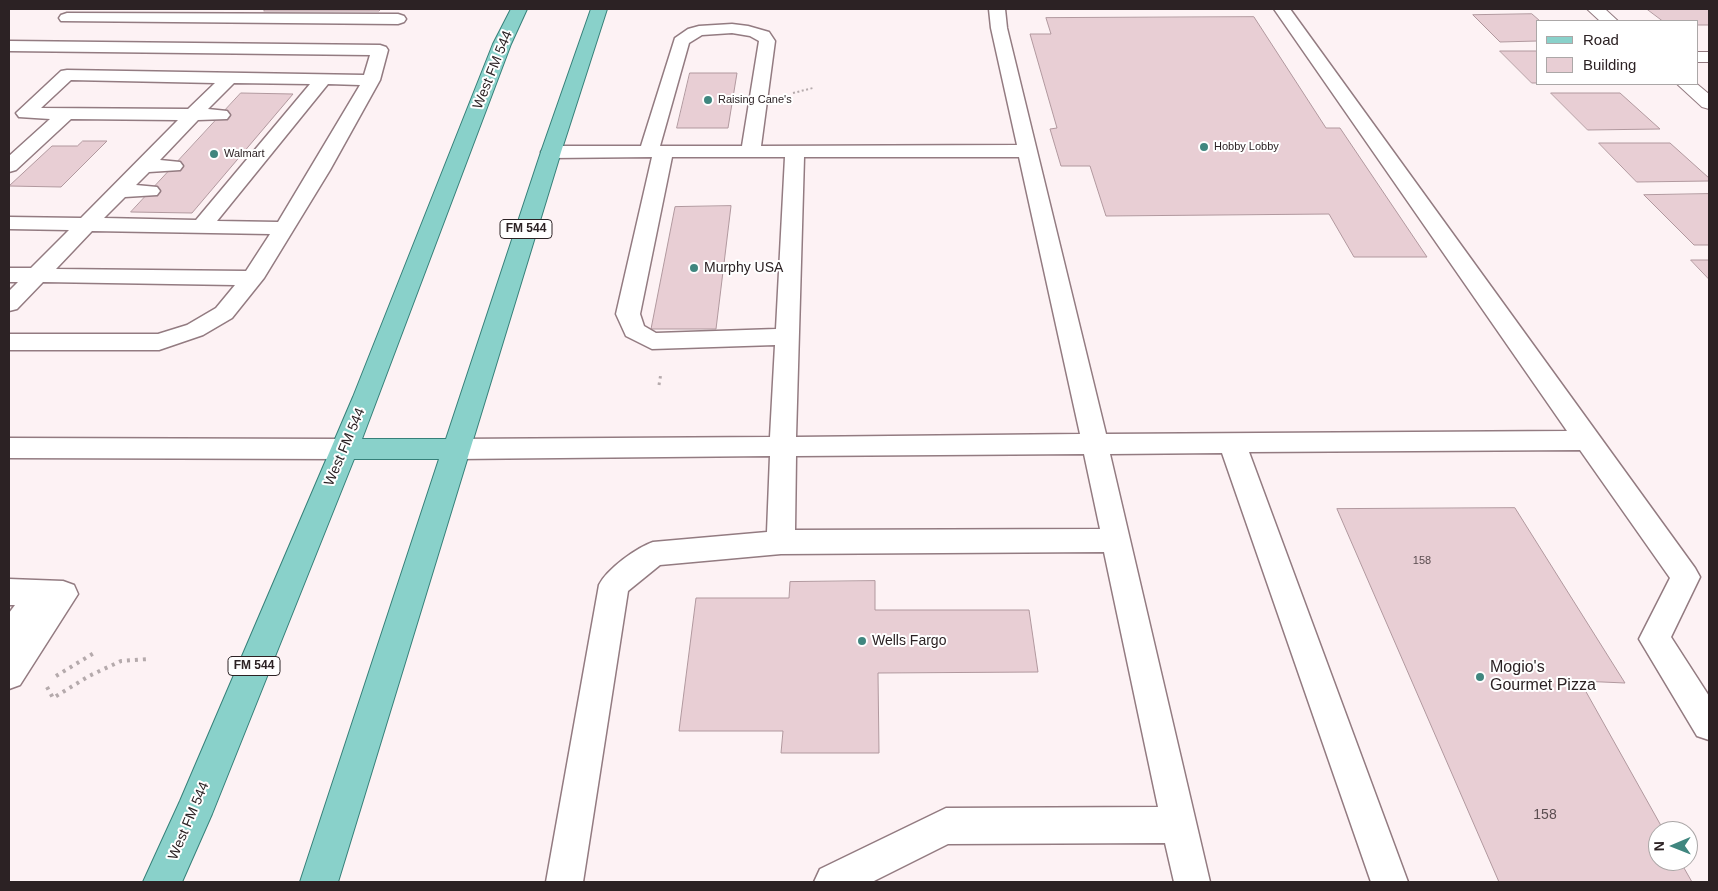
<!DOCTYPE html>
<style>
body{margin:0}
#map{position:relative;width:1718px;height:891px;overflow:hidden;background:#fdf2f4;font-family:Arial,sans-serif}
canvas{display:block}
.frame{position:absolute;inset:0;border:10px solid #2c2224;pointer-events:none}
.legend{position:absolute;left:1536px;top:20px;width:162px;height:65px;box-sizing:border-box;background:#fff;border:1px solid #aba7a7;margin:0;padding:6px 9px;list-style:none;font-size:15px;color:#2c2224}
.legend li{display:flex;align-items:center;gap:10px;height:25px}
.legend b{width:25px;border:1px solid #aba7a7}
.north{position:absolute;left:1648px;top:821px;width:50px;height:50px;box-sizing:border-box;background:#fff;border:1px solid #aba7a7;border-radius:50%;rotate:269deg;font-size:14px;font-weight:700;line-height:20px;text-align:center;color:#2c2224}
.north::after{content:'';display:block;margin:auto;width:18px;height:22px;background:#40867f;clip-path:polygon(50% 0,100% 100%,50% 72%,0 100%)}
</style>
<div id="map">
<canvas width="1718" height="891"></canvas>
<div class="frame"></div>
<ul class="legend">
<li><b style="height:6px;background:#89d1ca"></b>Road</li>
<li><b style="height:14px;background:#e8ced4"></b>Building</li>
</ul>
<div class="north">N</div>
</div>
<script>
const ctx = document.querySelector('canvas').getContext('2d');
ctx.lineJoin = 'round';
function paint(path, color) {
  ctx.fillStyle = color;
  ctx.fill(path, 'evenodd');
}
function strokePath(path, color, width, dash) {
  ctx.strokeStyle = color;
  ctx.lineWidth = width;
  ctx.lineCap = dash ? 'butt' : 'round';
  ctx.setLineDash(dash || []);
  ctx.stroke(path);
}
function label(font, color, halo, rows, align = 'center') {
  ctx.font = font + ' Arial,sans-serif';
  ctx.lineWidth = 4;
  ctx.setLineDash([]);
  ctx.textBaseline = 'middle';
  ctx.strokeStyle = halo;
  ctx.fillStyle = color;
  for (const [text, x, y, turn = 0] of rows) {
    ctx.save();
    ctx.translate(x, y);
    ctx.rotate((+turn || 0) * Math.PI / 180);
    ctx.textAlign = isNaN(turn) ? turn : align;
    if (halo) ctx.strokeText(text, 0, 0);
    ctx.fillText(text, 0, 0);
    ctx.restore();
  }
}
const building = new Path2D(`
 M266,9H381L379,11H264Z
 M1647,9H1709V25H1697V21H1663Z
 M1532,14L1540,21H1537V41L1500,42L1473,15Z
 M1254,17L1326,128H1340L1427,257H1354L1329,214L1106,216L1090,166H1061L1050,129L1057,128L1030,34H1051L1046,18Z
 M1500,51H1537V83H1532Z
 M690,73H737L728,128H677Z
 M241,93L293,94L192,213L131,212Z
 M1551,93H1620L1660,129L1588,130Z
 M83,141H107L61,187L9,186L52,146H77Z
 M1599,143H1670L1709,178V181L1637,182Z
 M1709,194V245H1694L1644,195Z
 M731,206L716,329H651L675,207Z
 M1691,260H1709V279Z
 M1515,508L1625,683L1580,681L1664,831H1658V861H1680L1692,882H1499L1337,509Z
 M875,581V610H1029L1038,672L878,673L879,753H781L783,731H679L696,598H789L790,582Z`);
paint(building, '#e8ced4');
strokePath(building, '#b1989e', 1);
const service = new Path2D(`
 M989,9H1005L1007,28L1106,434L1567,431L1274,9H1290L1695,568L1700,577L1671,637L1709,696V740L1697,736L1639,639L1670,578L1580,450L1249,452L1408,882H1371L1222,453L1110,454L1210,882H1174L1165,843L948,844L872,882H814L820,869L946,808L1158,807L1104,552L781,554L660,565L628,591L583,882H546L599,585C607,569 636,548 653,542L767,532L770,456L455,459L446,456L442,449L446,442L455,439L770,437L775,345L652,349L626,336L616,314L652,157L551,158L544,156L541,152L544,148L551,146H641L675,38L688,29L699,26L732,24L748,26L769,32L775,41L761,146L1017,145L991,28ZM732,33L750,36L759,41L742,146H660L689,43L702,35ZM672,157H785L776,329L656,333L644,326L640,314ZM804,157H1019L1080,434L796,437ZM1084,454L1100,529L795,530L796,456Z
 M67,13L398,14L404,16L406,19L404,22L398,24L61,21L59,18L61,15Z
 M9,41L380,45L386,47L388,50L380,80L330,170L264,278L232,318L203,335L159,350H9V334H158L187,325L216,308L235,285L43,282L17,309L9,311V291L18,282H9V268H31L69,230L9,229V217L81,218L178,120L71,119L16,170L9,172V156L50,119L19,117L16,113L61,71L67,70L364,75L370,55L9,51ZM71,80L215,83L188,109L41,108ZM234,83L310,84L196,220L104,218L125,197L157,195L160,191L157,187L136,185L149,172L180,170L183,166L180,162L160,160L198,120L227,119L230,115L227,111L208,109ZM328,84L360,85L278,222L217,221ZM92,231L270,234L246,271L56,269Z
 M9,438L344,439L353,442L357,449L353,456L344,459L9,458Z
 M9,579L63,581L74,585L78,594L20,685L9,689V613L15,605H9Z`);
const minor = new Path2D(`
 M1587,9H1605L1618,21H1600Z
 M1697,52H1709V62H1697Z
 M1677,84H1697L1709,94V109L1702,107Z`);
const primary = new Path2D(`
 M511,9H527L511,44L362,439H446L541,152L591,9H607L561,152L338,882H300L439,459H354L212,814L182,882H143L180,801L353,397L493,44Z`);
strokePath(service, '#937b81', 3);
strokePath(minor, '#937b81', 2);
strokePath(primary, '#368079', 2);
strokePath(new Path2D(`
 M793,93L813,88`), '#b5aaac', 2, [2, 2.5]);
strokePath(new Path2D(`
 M659,385L661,373`), '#b5aaac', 3, [2.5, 4]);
strokePath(new Path2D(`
 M56,676L94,653
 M47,687L53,698L89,676L121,661L148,659`), '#b5aaac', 4, [3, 5]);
paint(service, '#fff');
paint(minor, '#fff');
paint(primary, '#89d1ca');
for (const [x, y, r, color] of [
 [708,100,5,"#40867f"],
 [1204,147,5,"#40867f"],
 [214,154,5,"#40867f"],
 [694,268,5,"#40867f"],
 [862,641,5,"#40867f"],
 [1480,677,5,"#40867f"]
]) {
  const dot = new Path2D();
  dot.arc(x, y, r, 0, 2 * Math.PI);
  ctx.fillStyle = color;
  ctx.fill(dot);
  strokePath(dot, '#fff', 2);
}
label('11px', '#2c2224', '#fff', [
 ["Raising Cane's",718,100],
 ["Hobby Lobby",1214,147],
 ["Walmart",224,154]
], 'left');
label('11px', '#5b4d50', null, [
 ["158",1422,561]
]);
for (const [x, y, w] of [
 [526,229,52],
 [254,666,52]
]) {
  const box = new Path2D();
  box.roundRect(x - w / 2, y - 9.5, w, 19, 4);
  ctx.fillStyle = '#fff';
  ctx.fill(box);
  strokePath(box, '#2c2224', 1);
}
label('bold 12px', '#2c2224', null, [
 ["FM 544",526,229],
 ["FM 544",254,666]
]);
label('14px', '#2c2224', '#fff', [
 ["West FM 544",493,70,-68],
 ["West FM 544",345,447,-67],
 ["West FM 544",189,821,-67]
]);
label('14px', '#2c2224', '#fff', [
 ["Murphy USA",704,268],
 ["Wells Fargo",872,641]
], 'left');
label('14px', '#5b4d50', null, [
 ["158",1545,815]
]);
label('16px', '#2c2224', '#fff', [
 ["Mogio's",1490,668],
 ["Gourmet Pizza",1490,686]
], 'left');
</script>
